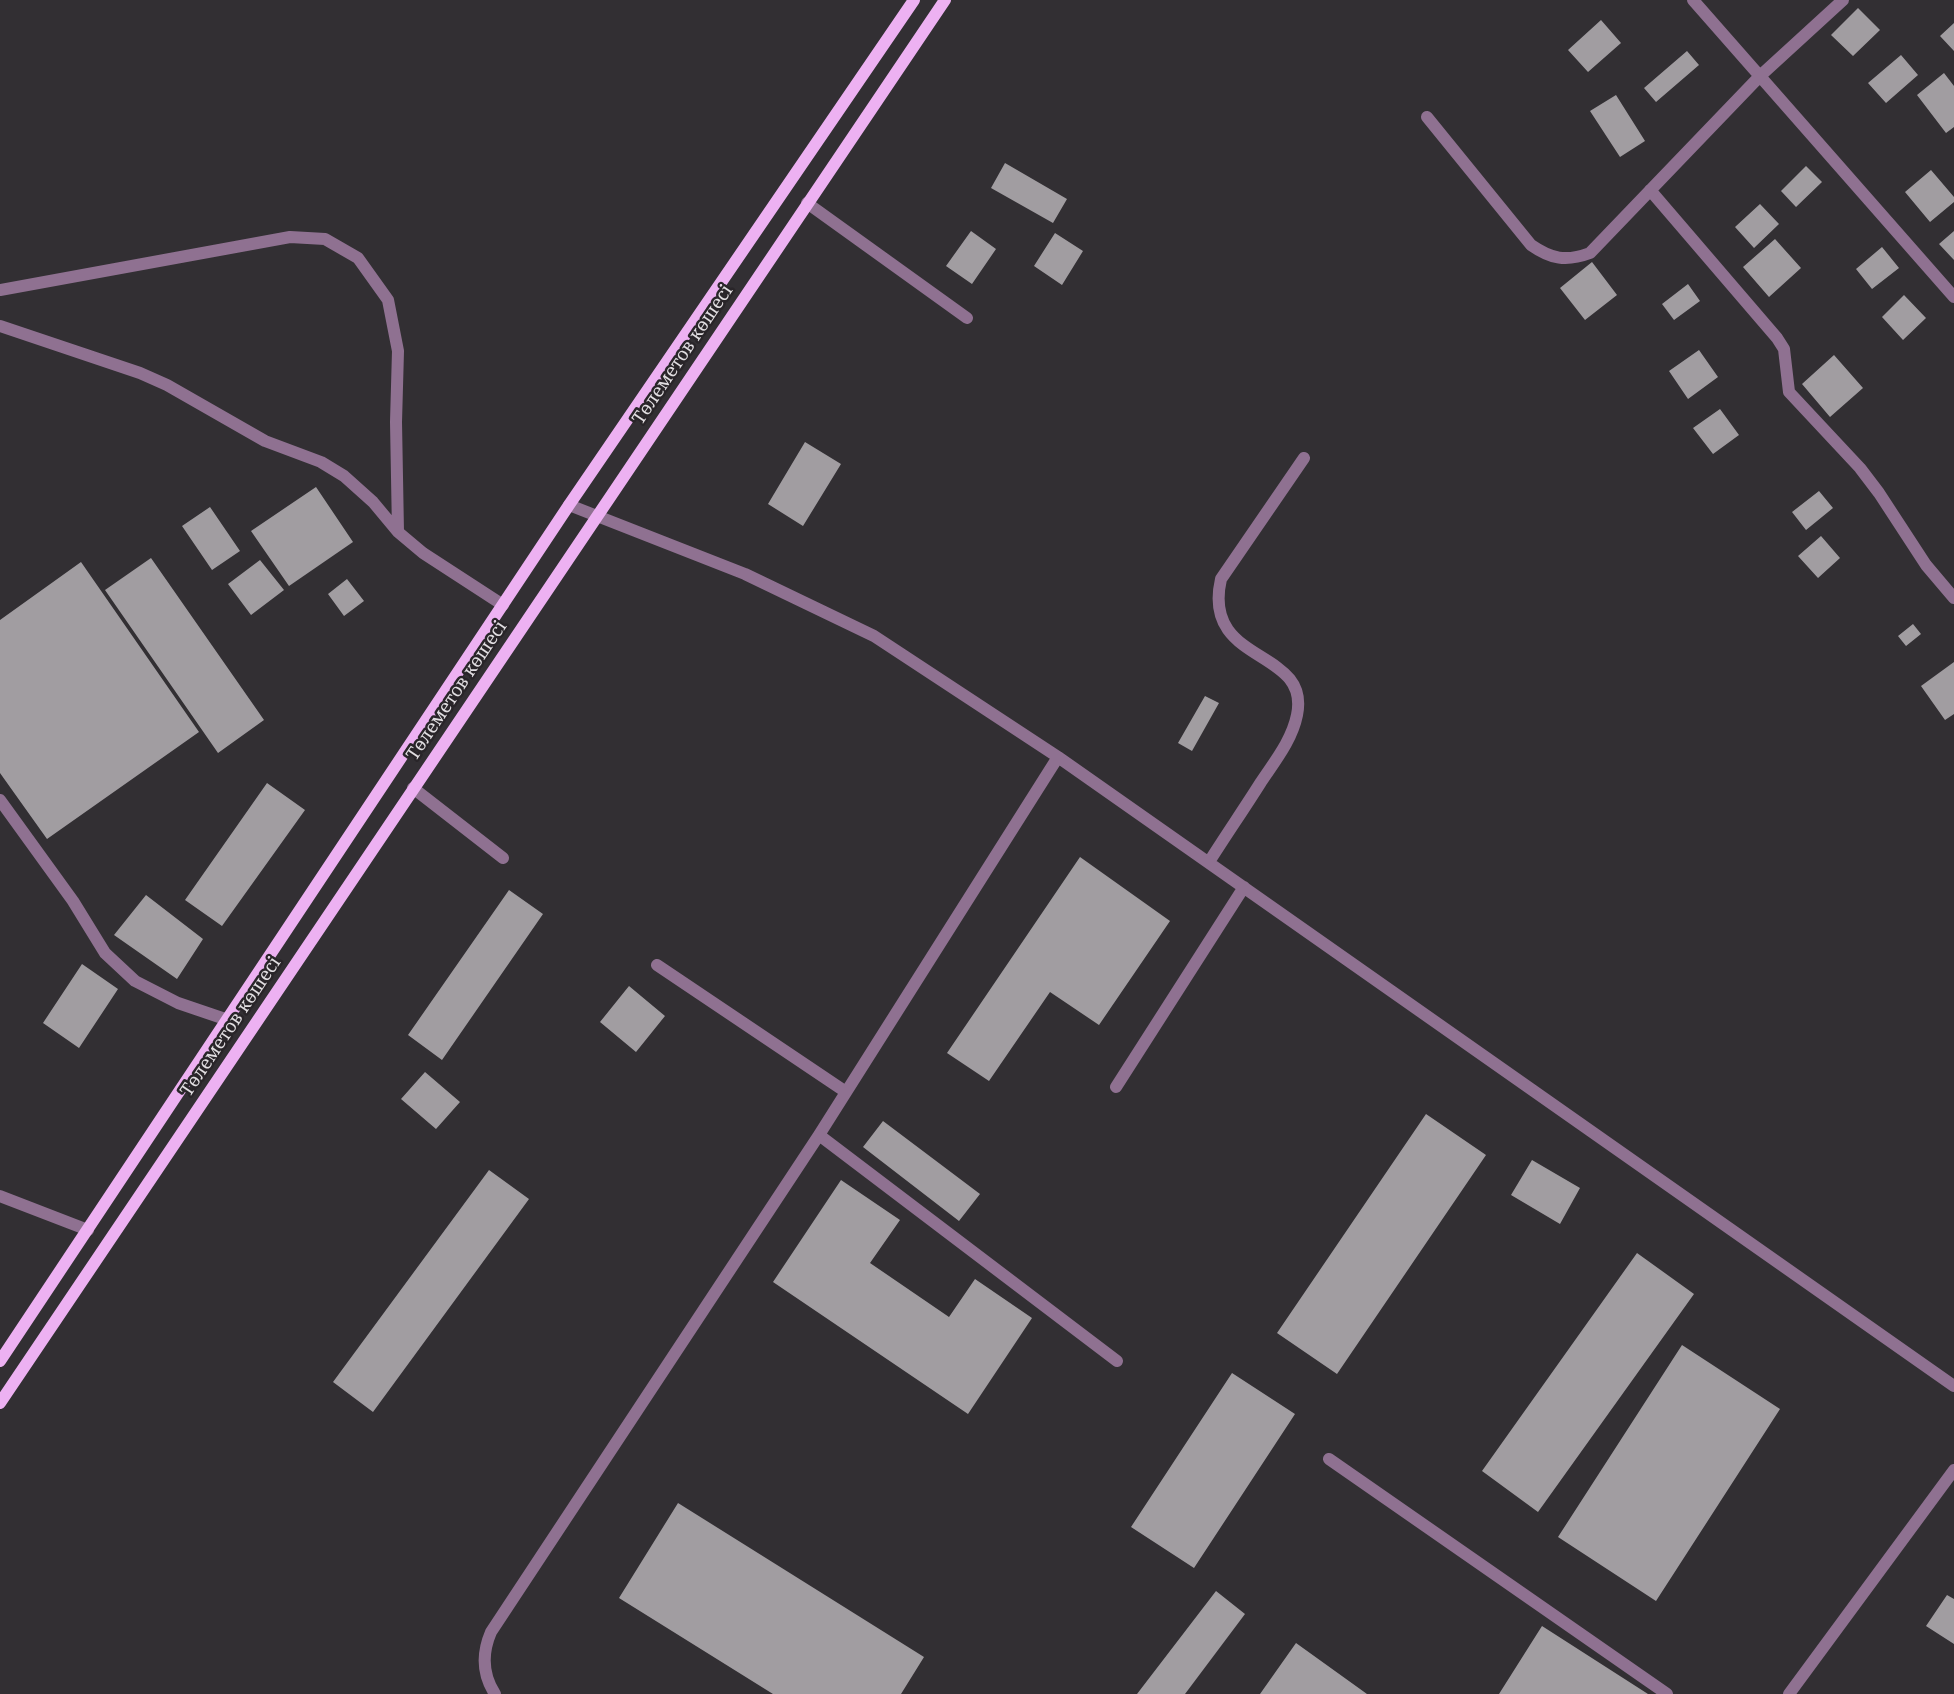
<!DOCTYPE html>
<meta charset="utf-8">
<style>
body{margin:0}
canvas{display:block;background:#322f33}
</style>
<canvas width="1954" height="1694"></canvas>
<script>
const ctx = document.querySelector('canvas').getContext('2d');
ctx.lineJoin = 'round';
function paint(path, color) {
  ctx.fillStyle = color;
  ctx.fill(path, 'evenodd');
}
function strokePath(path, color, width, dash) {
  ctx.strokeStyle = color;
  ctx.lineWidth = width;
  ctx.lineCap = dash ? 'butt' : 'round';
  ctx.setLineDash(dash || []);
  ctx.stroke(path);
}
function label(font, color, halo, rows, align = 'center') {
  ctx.font = font + ' "Noto Serif",serif';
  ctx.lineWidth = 5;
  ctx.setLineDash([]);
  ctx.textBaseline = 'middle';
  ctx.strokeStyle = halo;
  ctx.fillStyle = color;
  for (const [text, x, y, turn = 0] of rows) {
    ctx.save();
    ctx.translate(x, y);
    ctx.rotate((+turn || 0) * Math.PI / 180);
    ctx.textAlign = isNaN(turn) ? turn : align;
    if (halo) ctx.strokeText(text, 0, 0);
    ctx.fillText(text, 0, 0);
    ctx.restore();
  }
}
paint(new Path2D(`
 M1858,8L1880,30L1853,56L1831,35Z
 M1601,20L1621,43L1588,72L1568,50Z
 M1954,23V51L1940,36Z
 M1687,51L1699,65L1656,102L1644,88Z
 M1901,55L1918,75L1886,103L1868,83Z
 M1944,73L1954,86V127L1946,133L1917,95Z
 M1616,95L1645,141L1620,157L1590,111Z
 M1005,163L1067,199L1053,223L991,188Z
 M1806,166L1822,182L1796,207L1781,191Z
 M1931,170L1954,197V202L1930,222L1905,192Z
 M1760,204L1779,224L1754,248L1735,227Z
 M971,231L996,249L972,284L946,266Z
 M1954,231V260L1939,244Z
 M1055,233L1083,251L1062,285L1034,266Z
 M1775,239L1801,268L1769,297L1743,267Z
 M1882,247L1899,268L1872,289L1856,269Z
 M1592,262L1617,295L1585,320L1560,288Z
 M1688,284L1700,301L1674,320L1662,304Z
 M1904,295L1926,318L1903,340L1882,317Z
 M1699,350L1718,377L1688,399L1669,371Z
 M1834,355L1863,388L1830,417L1802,384Z
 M1720,409L1739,435L1713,454L1693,428Z
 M805,442L841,464L803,526L768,504Z
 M316,487L353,542L289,586L251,531Z
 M1819,491L1833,508L1806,530L1792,512Z
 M210,507L240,551L212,570L182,526Z
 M1821,536L1840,558L1818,578L1798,556Z
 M151,558L264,720L218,753L105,590Z
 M260,560L284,590L251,615L228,584Z
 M81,562L199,732L47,839L0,773V620Z
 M347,579L364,601L344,616L328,594Z
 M1913,624L1921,634L1906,646L1898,636Z
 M1954,662V714L1945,720L1921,686Z
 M1205,696L1219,703L1192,751L1178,743Z
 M267,783L305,810L222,926L185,900Z
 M1080,857L1170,921L1099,1025L1050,992L989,1081L947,1053Z
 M509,890L543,914L442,1060L408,1035Z
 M146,895L203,939L177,979L114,935Z
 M82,964L118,989L79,1048L43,1023Z
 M629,986L665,1016L636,1052L600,1022Z
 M425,1072L460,1102L436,1129L401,1099Z
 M1426,1114L1486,1155L1337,1374L1277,1333Z
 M883,1121L980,1194L959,1221L863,1147Z
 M1532,1160L1580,1188L1560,1224L1511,1195Z
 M489,1170L529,1199L373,1412L333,1382Z
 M841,1180L900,1220L870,1263L949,1317L975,1279L1032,1318L968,1414L773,1282Z
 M1637,1253L1694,1294L1538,1512L1482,1471Z
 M1682,1345L1780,1409L1656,1601L1558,1537Z
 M1232,1373L1295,1414L1194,1568L1131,1527Z
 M678,1503L924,1657L901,1694H773L619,1598Z
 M1216,1591L1245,1614L1185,1694H1137Z
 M1947,1595L1954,1599V1644L1926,1626Z
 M1542,1626L1648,1694H1499Z
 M1296,1643L1367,1694H1260Z`), '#a19da1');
strokePath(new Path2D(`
 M1693,0L1954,297
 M1427,117L1531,245C1551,259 1566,262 1590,253L1760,76L1843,0
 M1650,190L1777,338L1784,349L1789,392L1860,468L1879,493L1926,565L1954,598
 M807,203L967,318
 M0,290L290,237L325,239L358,258L388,300L398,351L396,422L398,532
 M0,326L140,373L167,385L265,441L321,462L344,476L373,502L398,532L423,553L503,605
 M569,505L745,574L874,636L1058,757L1954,1386
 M413,788L503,858
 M0,800L73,901L105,953L135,981L178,1003L228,1020
 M1209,862C1226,835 1244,809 1261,782C1275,761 1292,740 1297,715C1311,647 1201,666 1221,579L1304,458
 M657,965L846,1092
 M1116,1087L1244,887
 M819,1135L1117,1361
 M0,1196L88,1230
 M1329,1459L1667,1694
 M495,1694C482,1674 482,1653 491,1632L819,1135L1058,757
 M1789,1694L1954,1470`), '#8f7191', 12);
strokePath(new Path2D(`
 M0,1361L569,505L914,0
 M0,1403L945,0`), '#edb1f2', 12);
label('18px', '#e1dee1', '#292529', [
 ["Төлеметов көшесі",683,355,-56],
 ["Төлеметов көшесі",457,691,-56],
 ["Төлеметов көшесі",231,1027,-56]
]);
</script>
